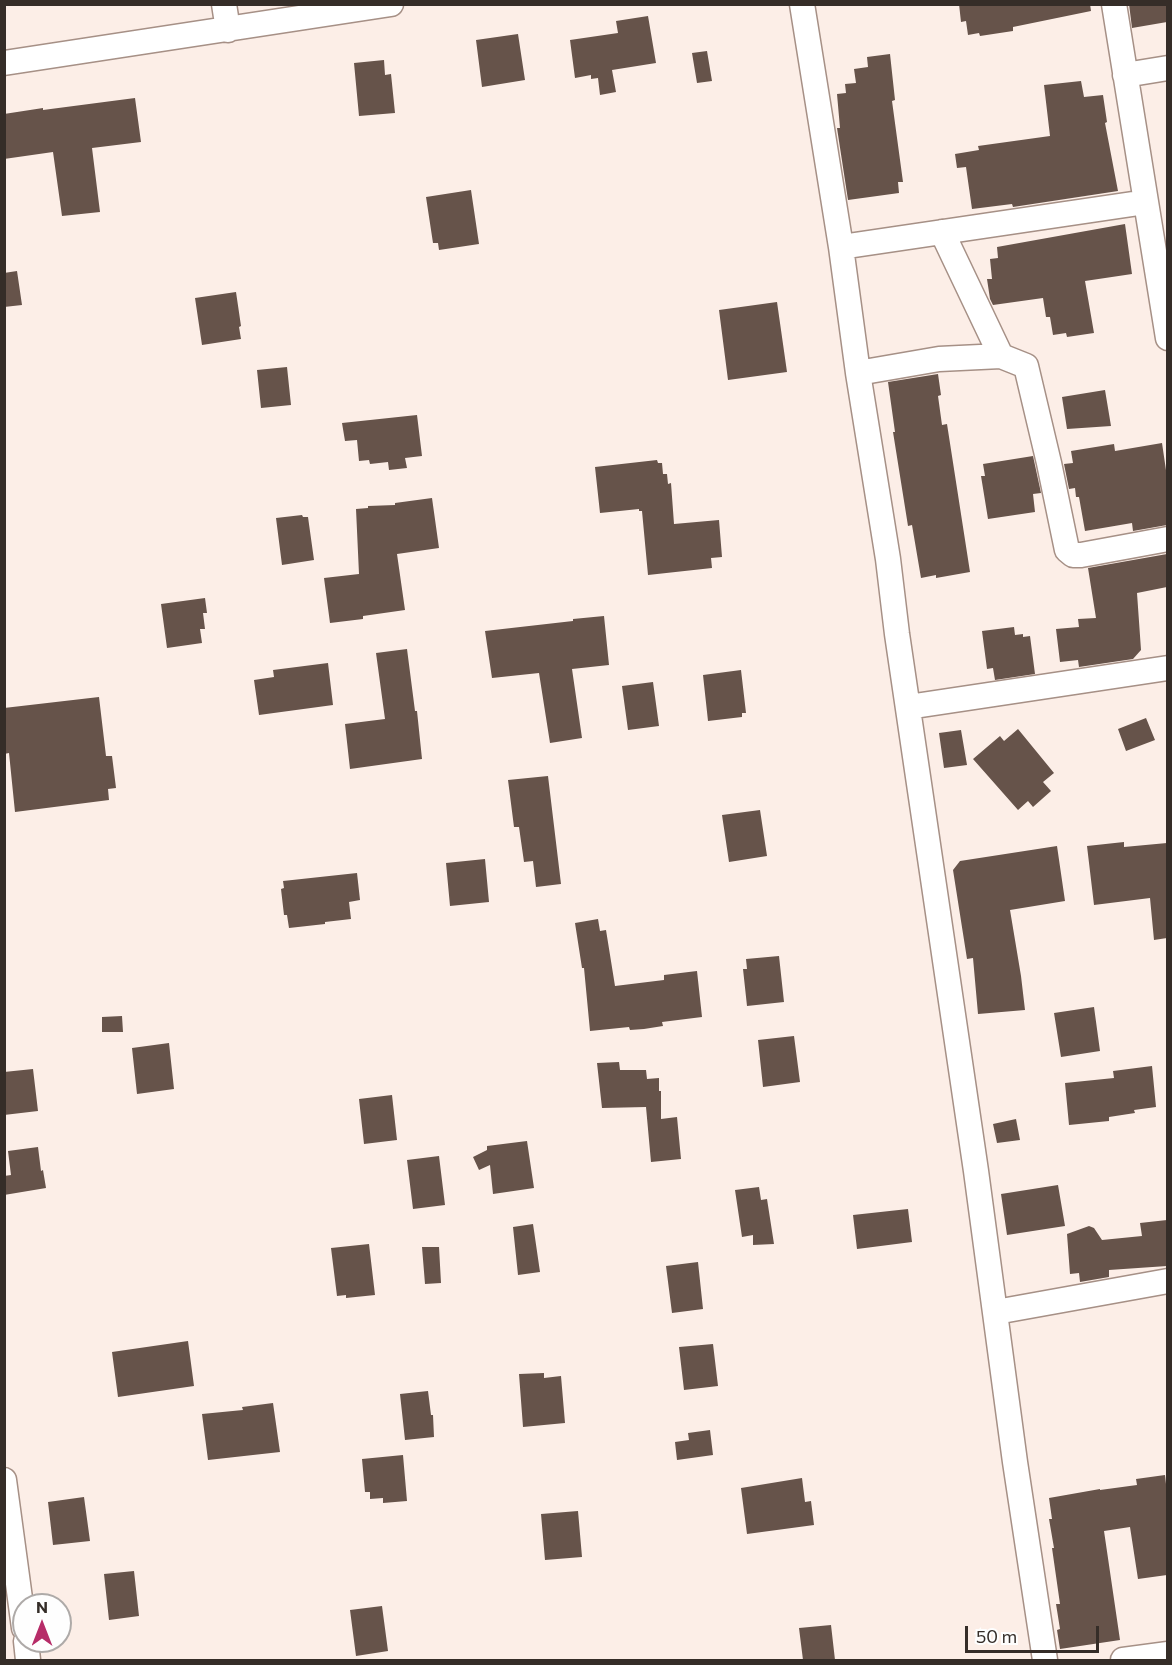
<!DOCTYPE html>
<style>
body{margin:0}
#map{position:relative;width:1172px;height:1665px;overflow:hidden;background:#fceee7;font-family:Commissioner,sans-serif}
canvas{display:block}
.frame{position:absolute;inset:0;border:6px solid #352d28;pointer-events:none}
.north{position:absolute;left:12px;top:1593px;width:60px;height:60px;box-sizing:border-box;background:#fefefe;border:2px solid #aeaaa8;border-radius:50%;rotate:0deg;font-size:16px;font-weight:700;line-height:24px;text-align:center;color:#352d28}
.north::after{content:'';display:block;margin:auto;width:21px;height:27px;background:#b62c68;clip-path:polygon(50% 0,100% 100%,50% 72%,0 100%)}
.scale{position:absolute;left:965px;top:1626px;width:134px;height:27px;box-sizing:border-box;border:3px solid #352d28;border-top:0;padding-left:8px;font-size:18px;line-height:21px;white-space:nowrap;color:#352d28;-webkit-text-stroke:4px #fefefe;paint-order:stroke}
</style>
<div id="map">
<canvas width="1172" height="1665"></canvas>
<div class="frame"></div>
<div class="north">N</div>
<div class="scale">50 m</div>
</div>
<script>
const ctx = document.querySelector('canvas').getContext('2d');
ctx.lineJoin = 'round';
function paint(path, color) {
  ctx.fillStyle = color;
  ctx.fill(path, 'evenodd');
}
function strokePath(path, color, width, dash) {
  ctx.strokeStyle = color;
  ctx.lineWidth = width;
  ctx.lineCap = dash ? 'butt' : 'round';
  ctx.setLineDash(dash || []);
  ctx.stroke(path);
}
paint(new Path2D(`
 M959,4H1090L1091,11L1013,27V31L980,36L979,33L968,35L966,21L961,22Z
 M1129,4H1167V22L1132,28Z
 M648,16L656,63L612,70L616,92L600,95L598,78L591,79V75L575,78L570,40L618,33L616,21Z
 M518,34L525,80L482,87L476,40Z
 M707,51L712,81L697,83L692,53Z
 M890,54L895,100L892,101L903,182H898L899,193L848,200L837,128H840L837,94L846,93L845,84L856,83L854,69L868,67L867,57Z
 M384,60L385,75L391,74L395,113L359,116L354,63Z
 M1081,81L1084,97L1103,95L1107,122L1105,123L1118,191L1013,207L1012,204L972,209L966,167L957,168L955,154L979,150L978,146L1050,136L1044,85Z
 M135,98L141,142L92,148L100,212L62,216L53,152L4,159V114L43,108V110Z
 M471,190L479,244L439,250L438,243H433L426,197Z
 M1125,224L1132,274L1085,281L1094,333L1067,337L1066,333L1053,335L1050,317H1046L1043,298L993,305L990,299L987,279H992L990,259L998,258L997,247Z
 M17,271L22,305L4,307V273Z
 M236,292L241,326L239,327L241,339L202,345L195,298Z
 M777,302L787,372L728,380L719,310Z
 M287,367L291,405L261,408L257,370Z
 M938,374L941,395L938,396L942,425L947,424L970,572L936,578V575L921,578L912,525L908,526L893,432H895L888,382Z
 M1105,390L1111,426L1067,429L1062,397Z
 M417,415L422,456L405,458L407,468L389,470L388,462L370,464L369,460L359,461L357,440L345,441L342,423Z
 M1162,443L1167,477V525L1133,531L1132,523L1085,531L1079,497H1076L1075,488L1069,489L1064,464L1073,463L1071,451L1114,444L1115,451Z
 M1033,456L1041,493L1033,494L1035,512L988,519L981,476H985L983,464Z
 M657,460L658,463H662L663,474H667L668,484L671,483L674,524L719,520L722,557L711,558L712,568L648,575L642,511H639V509L600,513L595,467Z
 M432,498L439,548L397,554L405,610L363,616V619L330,623L324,578L359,574L356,509L368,508V506L395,505V503Z
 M302,515L303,517H308L314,560L282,565L276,518Z
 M1167,554V587L1137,593L1141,650L1133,659L1079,667L1078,660L1060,662L1056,629L1079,627L1078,619L1096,618L1088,568Z
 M205,598L207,613H203L205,629H200L202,643L167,648L161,604Z
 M604,616L609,665L572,669L582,738L550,743L539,673L492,678L485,631L573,621V619Z
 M1014,627L1015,635L1023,634V637L1030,636L1035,674L995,680L993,668L987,669L982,631Z
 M407,649L415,711H417L422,759L350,769L345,724L385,719L376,653Z
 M328,663L333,705L259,715L254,680L274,677L273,670Z
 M741,670L746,713H742V717L708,721L703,675Z
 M653,682L659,726L628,730L622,686Z
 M99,697L106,756H112L116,788L108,789L109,800L15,812L9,753L4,754V708Z
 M1146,718L1155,740L1126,751L1118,729Z
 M1018,729L1054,773L1043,782L1051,791L1033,807L1028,801L1018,810L973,759L1000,736L1004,741Z
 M961,730L967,765L944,768L939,733Z
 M548,776L561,884L536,887L533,861L524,862L519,827H514L508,780Z
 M760,810L767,856L729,862L722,815Z
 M1124,842V847L1167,843V938L1154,940L1150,898L1094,905L1087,846Z
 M1057,846L1065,901L1010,910L1021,976L1025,1010L978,1014L973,958L967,959L953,870L960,861Z
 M485,859L489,902L450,906L446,863Z
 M357,873L360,900L349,902L351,919L325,922V924L289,928L287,915H284L281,889L284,888L283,881Z
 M598,919L600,931L606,930L615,986L664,980V975L697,971L702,1017L662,1022L663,1026L644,1029L630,1030L629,1027L590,1031L584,968H582L575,923Z
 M779,956L784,1002L747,1006L743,969H747L746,959Z
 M1094,1007L1100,1051L1061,1057L1054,1013Z
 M122,1016L123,1032H102V1017Z
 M794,1036L800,1082L763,1087L758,1040Z
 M169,1043L174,1089L137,1094L132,1048Z
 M619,1062L620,1070H646L647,1079L659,1078V1091H661V1119L677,1117L681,1159L651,1162L646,1107L602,1108L597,1063Z
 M1152,1066L1156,1107L1134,1110L1135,1113L1109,1117V1121L1069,1125L1065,1083L1114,1078L1113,1071Z
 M33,1069L38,1111L4,1115V1072Z
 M392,1095L397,1140L364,1144L359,1099Z
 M1016,1119L1020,1140L997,1143L993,1124Z
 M527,1141L534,1188L493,1194L490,1165L479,1170L473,1157L487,1150V1146Z
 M38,1147L41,1171L43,1170L46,1188L4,1195V1176L11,1175L8,1151Z
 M439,1156L445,1205L413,1209L407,1160Z
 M1058,1185L1065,1226L1007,1235L1001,1194Z
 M759,1187L761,1200L767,1199L774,1244L753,1245V1235L742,1237L735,1190Z
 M908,1209L912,1242L857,1249L853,1215Z
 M1167,1220V1266L1109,1270V1277L1080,1282L1079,1273L1070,1274L1067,1234L1089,1226L1094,1228L1102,1240L1142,1236L1140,1223Z
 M533,1224L540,1272L518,1275L513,1227Z
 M369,1244L375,1295L346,1298V1295L337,1296L331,1248Z
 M422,1247H439L441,1283L425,1284Z
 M698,1262L703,1309L672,1313L666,1266Z
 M188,1341L194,1386L118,1397L112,1352Z
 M713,1344L718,1386L684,1390L679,1347Z
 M544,1373V1378L561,1376L565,1423L523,1427L519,1374Z
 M428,1391L431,1415H433L434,1437L405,1440L400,1394Z
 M273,1403L280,1452L208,1460L202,1414L243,1410L242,1407Z
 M710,1430L713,1455L677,1460L675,1442L689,1440L688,1433Z
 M403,1455L407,1501L383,1503V1498L370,1499V1492H365L362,1459Z
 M1165,1475L1167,1493V1575L1138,1579L1130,1527L1104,1531L1120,1640L1060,1649L1057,1630L1060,1629L1056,1604H1060L1052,1548H1054L1049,1519H1052L1049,1498L1100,1489V1490L1137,1485L1136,1479Z
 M802,1478L805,1502L811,1501L814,1525L747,1534L741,1488Z
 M84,1497L90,1541L53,1545L48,1502Z
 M578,1511L582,1557L545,1560L541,1514Z
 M134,1571L139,1616L109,1620L104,1574Z
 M382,1606L388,1651L356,1656L350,1610Z
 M831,1625L835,1660H803L799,1628Z`), '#66534a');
const minor = new Path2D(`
 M224,4L228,30
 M802,4L841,247L858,373L888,559L897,634L976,1171L1015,1462L1045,1660
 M1114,4L1168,338
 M4,63L391,4
 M1125,75L1168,68
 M942,232L1001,356
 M841,247L1146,202
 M858,373L939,359L1001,356L1026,366L1049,463L1067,550L1073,555H1081L1168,539
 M908,707L1168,668
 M996,1312L1168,1281
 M4,1480L24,1628
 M26,1641L28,1660
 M1123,1660L1168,1654`);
strokePath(minor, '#a69086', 27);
strokePath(minor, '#fff', 24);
</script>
